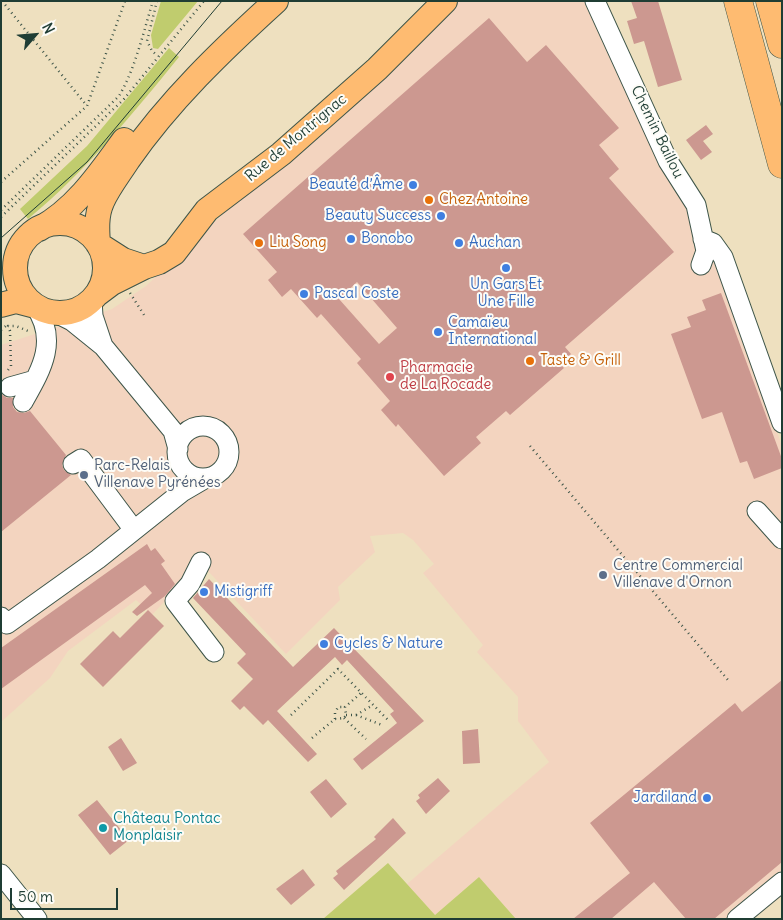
<!DOCTYPE html>
<meta charset="utf-8">
<style>
body{margin:0}
#map{position:relative;width:783px;height:920px;overflow:hidden;background:#eee0bf;font-family:Delius,sans-serif}
canvas{display:block}
.frame{position:absolute;inset:0;border:2px solid #1f3d34;pointer-events:none}
.north{position:absolute;left:10px;top:10px;width:50px;height:50px;-webkit-text-stroke:4px #fdfcf7;paint-order:stroke;rotate:63deg;font-size:14px;font-weight:700;line-height:20px;text-align:center;color:#1f3d34}
.north::after{content:'';display:block;margin:auto;width:18px;height:22px;background:#1f3d34;clip-path:polygon(50% 0,100% 100%,50% 72%,0 100%)}
.scale{position:absolute;left:10px;top:888px;width:108px;height:22px;box-sizing:border-box;border:2px solid #1f3d34;border-top:0;padding-left:6px;font-size:15px;line-height:18px;white-space:nowrap;color:#1f3d34;-webkit-text-stroke:4px #fdfcf7;paint-order:stroke}
</style>
<div id="map">
<canvas width="783" height="920"></canvas>
<div class="frame"></div>
<div class="north">N</div>
<div class="scale">50 m</div>
</div>
<script>
const ctx = document.querySelector('canvas').getContext('2d');
ctx.lineJoin = 'round';
function paint(path, color) {
  ctx.fillStyle = color;
  ctx.fill(path, 'evenodd');
}
function strokePath(path, color, width, dash) {
  ctx.strokeStyle = color;
  ctx.lineWidth = width;
  ctx.lineCap = dash ? 'butt' : 'round';
  ctx.setLineDash(dash || []);
  ctx.stroke(path);
}
function label(font, color, halo, rows, align = 'center') {
  ctx.font = font + ' Delius,sans-serif';
  ctx.lineWidth = 4;
  ctx.setLineDash([]);
  ctx.textBaseline = 'middle';
  ctx.strokeStyle = halo;
  ctx.fillStyle = color;
  for (const [text, x, y, turn = 0] of rows) {
    ctx.save();
    ctx.translate(x, y);
    ctx.rotate((+turn || 0) * Math.PI / 180);
    ctx.textAlign = isNaN(turn) ? turn : align;
    if (halo) ctx.strokeText(text, 0, 0);
    ctx.fillText(text, 0, 0);
    ctx.restore();
  }
}
paint(new Path2D(`
 M451,1H594L716,262L782,446V896L753,919H516L479,877L435,915L407,884L549,762L518,721V697L477,652L483,645L423,573L434,564L413,540L403,533L370,536L375,552L338,587L340,600L286,654L208,571L186,578L152,615L136,600L68,651L50,678L1,722V345L112,309L146,286Z`), '#f3d4bf');
paint(new Path2D(`
 M161,1H198L158,49L153,48L151,35Z
 M169,48L179,57C131,116 87,170 28,219L20,209L87,146Z
 M388,863L435,915L479,877L516,919H323Z`), '#c0cc6e');
paint(new Path2D(`
 M631,1H658L682,80L658,87L644,41L634,44L627,21L637,18Z
 M489,18L527,62L546,45L619,128L599,145L619,169L609,178L674,252L565,347L571,354L560,364L564,368L510,415L506,411L476,437L481,443L444,476L398,424L396,427L381,410L390,401L357,363L361,359L321,314L317,318L291,289L282,297L268,280L277,272L243,234ZM357,282L397,328L379,344L339,299Z
 M706,125L713,134L703,141L712,152L701,160L686,140Z
 M721,293L782,459V468L754,479L747,461L740,463L722,412L702,419L671,334L691,327L687,317L706,310L702,300Z
 M1,394L7,398H13V407L17,412L24,413L30,411L66,455L62,465L64,470L71,475L1,532Z
 M147,544L151,551L155,548L165,561L161,564L175,584L165,596L137,616L132,612L152,593L145,585L1,689V648Z
 M209,579L293,667L334,628L424,721L362,770L353,759L397,723L390,714L394,711L347,660L342,665L335,657L277,711L317,754L308,762L268,720L263,725L244,706L240,710L231,701L253,679L237,663L246,654L193,598Z
 M148,610L164,626L103,687L80,664L113,631L120,638Z
 M782,680V862L714,919H686L654,882L611,919H573L630,873L590,823L735,703L742,712Z
 M478,729L480,763L463,764L462,731Z
 M121,738L137,763L123,771L108,747Z
 M438,778L450,791L426,814L416,801L420,798L418,795Z
 M326,779L347,804L331,818L310,792Z
 M97,800L129,840L110,855L78,815Z
 M393,818L406,833L344,890L333,878L338,874L336,871L376,839L374,837Z
 M303,869L315,885L291,905L276,889Z`), '#cc9890');
const minor = new Path2D(`
 M595,1L668,161L696,205L706,251L701,265
 M703,239L713,243L723,257L782,423
 M92,300L93,316L103,346
 M58,314L72,321L103,346L173,431L178,449
 M10,387L35,380
 M23,402C41,370 59,341 35,306
 M177 452a26 26 0 1 1 52 0a26 26 0 1 1-52 0Z
 M73,464L81,459L134,530
 M757,511L782,539
 M201,562L190,584L175,601L214,652
 M1,617L7,624L98,559L182,492L206,478
 M1,874L37,919
 M737,919L782,882`);
const major = new Path2D(`
 M15 268a45 45 0 1 1 90 0a45 45 0 1 1-90 0Z
 M39,229C76,209 100,173 124,140
 M144,267L123,260L98,244C97,230 96,215 102,202C108,188 119,174 128,160C169,101 222,50 276,1
 M96,295L112,283L144,267L159,262L174,253L207,210L281,154L377,69L445,1
 M1,305L16,301L35,306`);
const highway = new Path2D(`
 M738,1L782,164
 M770,1L782,44`);
strokePath(minor, '#3e5549', 21);
strokePath(major, '#3e5549', 26);
strokePath(highway, '#3e5549', 29);
strokePath(new Path2D(`
 M2,1L87,106
 M157,1L147,41L152,51L158,56
 M1,182L87,106L125,1
 M1,210L119,96C136,67 143,33 153,1
 M1,217L124,99L204,1
 M130,293L146,318
 M1,330L7,325
 M8,370L11,366L10,331L8,326H16L28,331
 M530,446L728,680
 M291,715L338,669L388,720
 M346,715H356L382,725
 M356,715L373,705
 M344,718L366,739
 M335,719V713L338,707H345
 M312,738L335,719L344,718L346,715L345,707L361,693`), '#3e5549', 2.5, [1, 4]);
strokePath(minor, '#fff', 19);
strokePath(major, '#febb71', 24);
strokePath(highway, '#febb71', 28);
strokePath(new Path2D(`
 M1,238L87,162L222,1`), '#1f3d34', 1);
for (const [x, y, r, color] of [
 [413,185,5,"#3f7fe0"],
 [429,200,5,"#e8710a"],
 [441,216,5,"#3f7fe0"],
 [351,239,5,"#3f7fe0"],
 [259,243,5,"#e8710a"],
 [459,243,5,"#3f7fe0"],
 [506,268,5,"#3f7fe0"],
 [304,294,5,"#3f7fe0"],
 [438,332,5,"#3f7fe0"],
 [530,361,5,"#e8710a"],
 [390,377,5,"#e0444e"],
 [84,475,5,"#5c6f8a"],
 [603,575,5,"#5c6f8a"],
 [204,592,5,"#3f7fe0"],
 [324,644,5,"#3f7fe0"],
 [707,798,5,"#3f7fe0"],
 [103,828,5,"#0f9aa8"]
]) {
  const dot = new Path2D();
  dot.arc(x, y, r, 0, 2 * Math.PI);
  ctx.fillStyle = color;
  ctx.fill(dot);
  strokePath(dot, '#fdfcf7', 2);
}
label('15px', '#1f3d34', '#fdfcf7', [
 ["Chemin Baillou",657,132,64],
 ["Rue de Montrignac",296,138,-40]
]);
label('15px', '#366cbe', '#fdfcf7', [
 ["Beauté d’Âme",403,185,"right"],
 ["Beauty Success",431,216,"right"],
 ["Bonobo",361,239],
 ["Auchan",469,243],
 ["Un Gars Et",506,285,"center"],
 ["Une Fille",506,302,"center"],
 ["Pascal Coste",314,294],
 ["Camaïeu",448,323],
 ["International",448,340],
 ["Mistigriff",214,592],
 ["Cycles & Nature",334,644],
 ["Jardiland",697,798,"right"]
], 'left');
label('15px', '#c56008', '#fdfcf7', [
 ["Chez Antoine",439,200],
 ["Liu Song",269,243],
 ["Taste & Grill",540,361]
], 'left');
label('15px', '#be3a42', '#fdfcf7', [
 ["Pharmacie",400,368],
 ["de La Rocade",400,385]
], 'left');
label('15px', '#4e5e75', '#fdfcf7', [
 ["Parc-Relais",94,466],
 ["Villenave Pyrénées",94,483],
 ["Centre Commercial",613,566],
 ["Villenave d'Ornon",613,583]
], 'left');
label('15px', '#0d838f', '#fdfcf7', [
 ["Château Pontac",113,819],
 ["Monplaisir",113,836]
], 'left');
</script>
